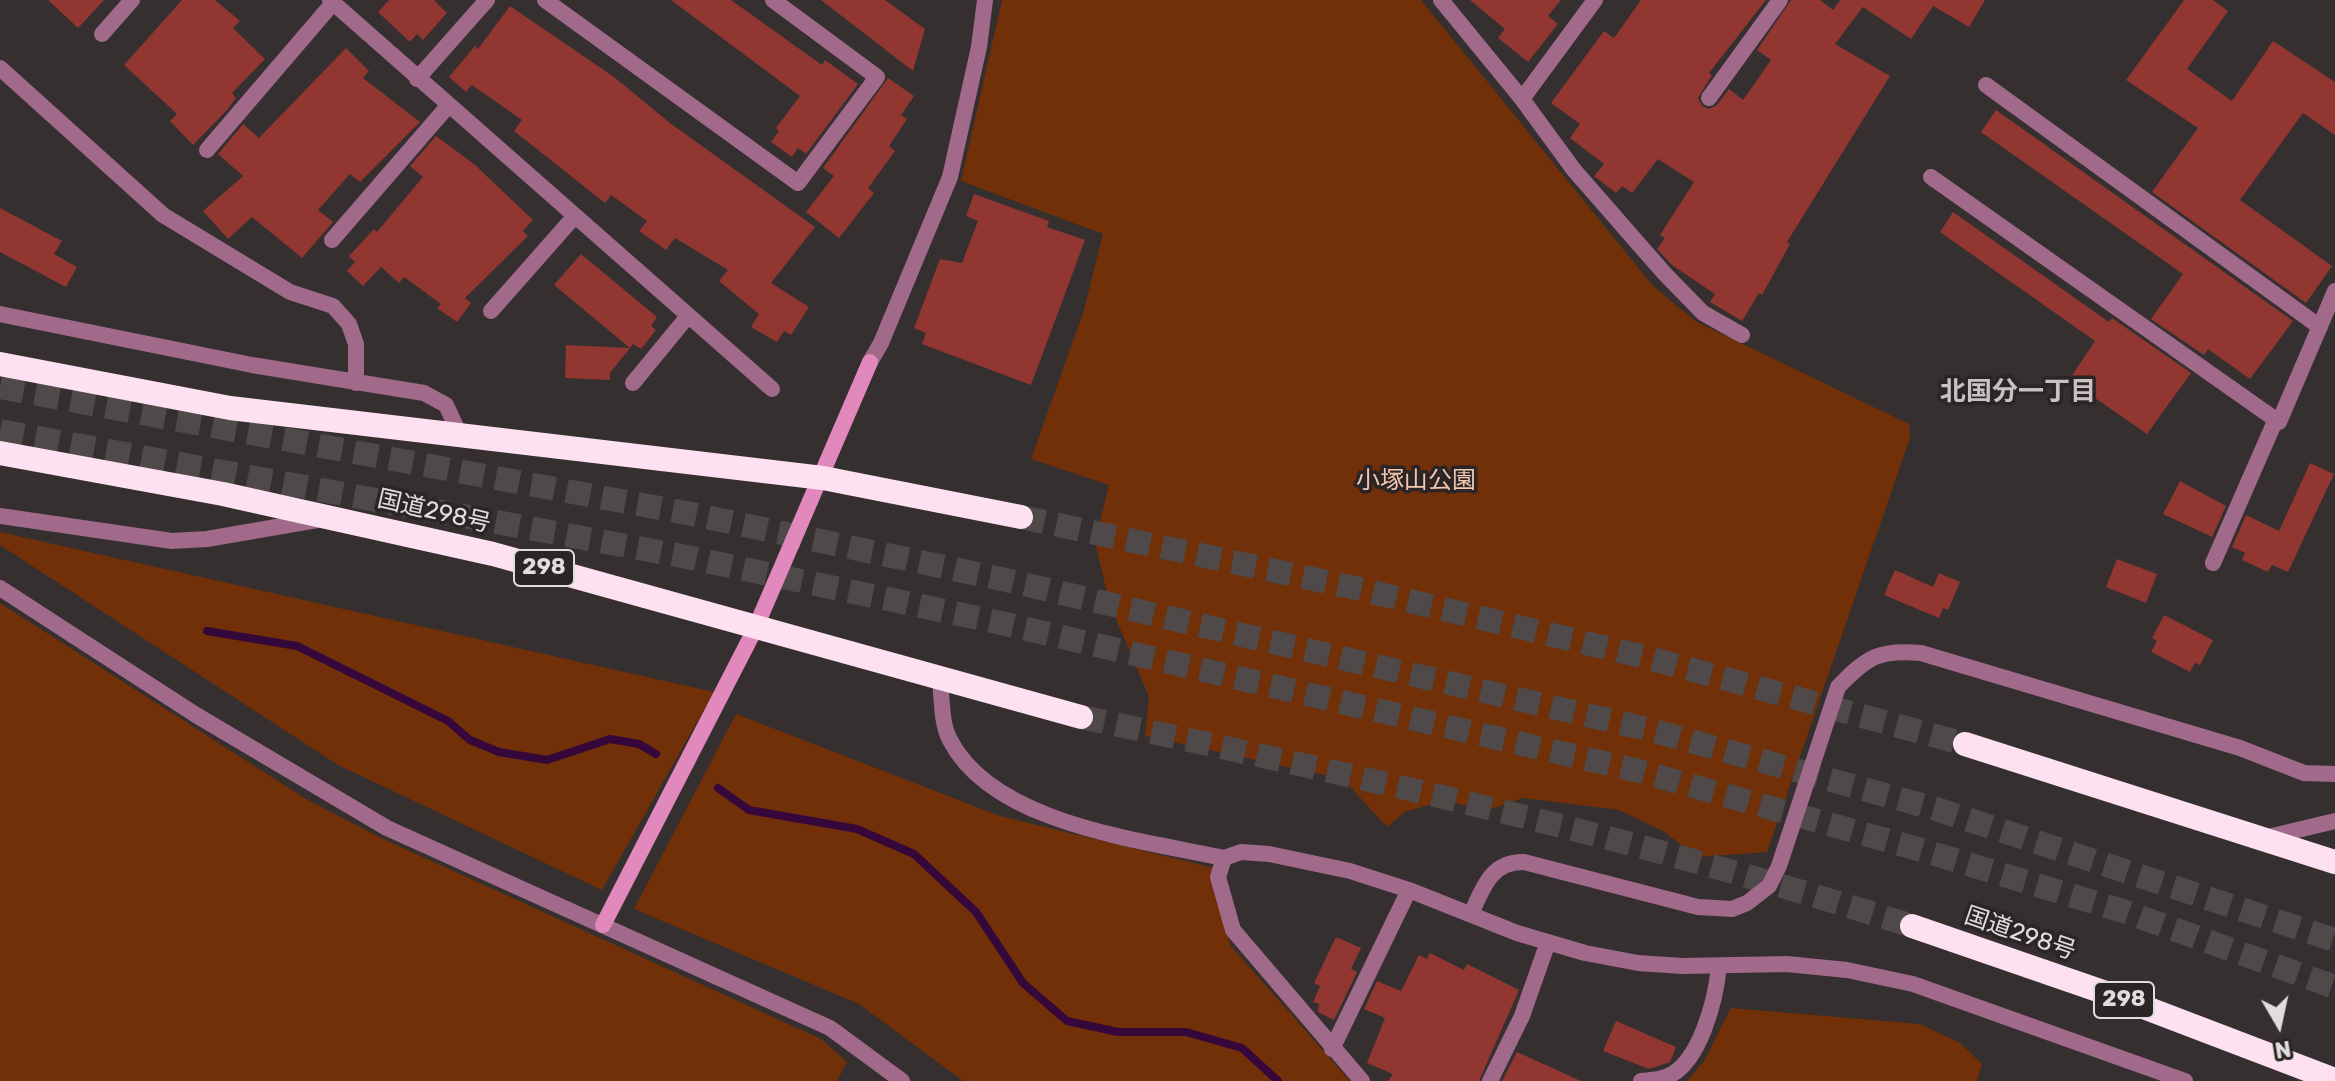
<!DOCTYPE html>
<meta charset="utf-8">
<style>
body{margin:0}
#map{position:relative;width:2335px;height:1081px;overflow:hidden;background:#352f30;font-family:Rubik,sans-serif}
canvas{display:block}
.north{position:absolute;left:2239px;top:985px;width:80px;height:80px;-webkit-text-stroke:6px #2b2526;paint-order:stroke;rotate:171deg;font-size:22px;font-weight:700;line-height:32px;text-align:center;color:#e1dddd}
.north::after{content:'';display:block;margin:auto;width:28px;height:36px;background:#e1dddd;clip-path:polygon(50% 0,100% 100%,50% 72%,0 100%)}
</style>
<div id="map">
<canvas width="2335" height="1081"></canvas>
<div class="north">N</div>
</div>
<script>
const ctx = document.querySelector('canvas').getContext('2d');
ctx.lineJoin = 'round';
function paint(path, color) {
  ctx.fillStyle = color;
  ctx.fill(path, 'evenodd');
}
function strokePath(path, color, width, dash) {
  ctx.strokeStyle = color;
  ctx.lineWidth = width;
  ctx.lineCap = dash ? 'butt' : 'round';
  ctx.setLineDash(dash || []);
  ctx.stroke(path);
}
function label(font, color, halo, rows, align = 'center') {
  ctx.font = font + ' Rubik,"Noto Sans JP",sans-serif';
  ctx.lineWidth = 7;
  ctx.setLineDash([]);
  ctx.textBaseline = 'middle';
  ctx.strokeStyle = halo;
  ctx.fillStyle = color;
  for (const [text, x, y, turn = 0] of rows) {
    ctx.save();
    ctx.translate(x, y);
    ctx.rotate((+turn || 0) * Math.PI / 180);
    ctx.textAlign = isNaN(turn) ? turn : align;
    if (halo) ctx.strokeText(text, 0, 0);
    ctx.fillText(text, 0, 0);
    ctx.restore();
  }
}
paint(new Path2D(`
 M1002,0H1421L1653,286L1695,321L1909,424L1910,438L1767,852L1698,857L1663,831L1619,810L1523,798L1486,811L1445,800L1405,812L1387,827L1343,779L1145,736L1149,697L1110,605L1095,542L1109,485L1031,459L1084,310L1103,234L961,181Z
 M0,532L714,692L602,890L338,765L0,545Z
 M0,603L306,799L381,838L821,1039L847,1062L837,1081H0Z
 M736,714L1000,816L1214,868L1230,945L1350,1081H963L859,1004L634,909Z
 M1731,1008L1920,1024L1960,1043L1982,1064L1977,1081H1687L1704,1061Z`), '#713007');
strokePath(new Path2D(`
 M207,631L297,646L448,721L470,740L499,752L547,760L610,739L639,744L656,754
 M718,788L749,810L857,829L914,854L976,912L1023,983L1067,1021L1118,1032H1186L1242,1048L1278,1081`), '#35073a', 8);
paint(new Path2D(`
 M48,0H104L78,28Z
 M182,0H215L240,21L233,28L265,59L232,93L236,98L227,110L193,145L170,121L177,114L124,65Z
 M389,0H434L447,13L423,40L417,34L410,42L378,12Z
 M671,0H731L822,65L825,60L858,84L806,154L798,148L792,157L771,142L779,131L776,128L800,96Z
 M821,0H885L925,29L913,71Z
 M1470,0H1561L1548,16L1558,24L1528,62L1498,38L1505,29Z
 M1641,0H1766L1709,73L1712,75L1698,98L1702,106L1709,109L1717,105L1729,89L1743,100L1771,60L1757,50L1791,0H1820L1833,10L1840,0H1985L1969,27L1933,6L1911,39L1863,7L1835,44L1890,76L1787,242L1790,244L1762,295L1759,293L1742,321L1710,302L1715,294L1672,265L1657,249L1665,238L1660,235L1694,182L1658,159L1632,193L1622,186L1616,193L1594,176L1604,164L1570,138L1580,124L1551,103L1604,31L1614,38Z
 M2184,0H2213L2228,11L2187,69L2232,101L2273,41L2335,82V135L2303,113L2240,200L2332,266L2306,303L2152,192L2198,128L2126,80Z
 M510,6L614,77L670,123L815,227L771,283L809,307L791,335L784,331L777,342L751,327L759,314L719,281L728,270L675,238L666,250L639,231L647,221L611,195L605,203L514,131L522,120L472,85L466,92L449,77L475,46L478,49Z
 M346,48L369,71L363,78L420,122L360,182L350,174L318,210L333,222L302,258L252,217L228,239L203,211L243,176L218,154L243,124L259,138Z
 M888,78L914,96L901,115L907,119L889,146L895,151L868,188L874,193L839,238L806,212L834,176L823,168Z
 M1996,110L2293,321L2250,379L2208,349L2204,355L2151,319L2183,274L1981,132Z
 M436,136L474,164L533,220L523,231L528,236L465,298L471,303L457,322L437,308L441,304L404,277L399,283L381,267L363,286L347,271L355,262L349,256L374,229L377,232L423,177L410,166Z
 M974,194L1049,221L1047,227L1085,240L1031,385L922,344L926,333L914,328L940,259L962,263L978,221L966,216Z
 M0,208L62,241L54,254L77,267L66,287L0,252Z
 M1953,212L2109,322L2112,318L2191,373L2147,434L2069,380L2095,341L1940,232Z
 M581,254L657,317L651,326L656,330L641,349L633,344L630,348L554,285Z
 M566,345L630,348L610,373V380L565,378Z
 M2310,463L2334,474L2288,572L2272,565L2268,572L2242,560L2245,553L2232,547L2246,515L2279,531Z
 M2180,481L2226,506L2212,537L2163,514Z
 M2117,559L2157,574L2146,603L2106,587Z
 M1895,570L1933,587L1939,573L1960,582L1948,610L1943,608L1939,618L1884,595Z
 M2164,615L2213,640L2200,665L2195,663L2190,672L2151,652L2157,641L2152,638Z
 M1336,937L1361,948L1351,969L1357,972L1334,1020L1318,1012L1319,1004L1313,1002L1320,986L1314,983Z
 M1430,953L1464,970L1467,964L1519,990L1479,1081H1388L1393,1074L1367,1063L1385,1018L1364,1009L1377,981L1401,991L1419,955L1427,959Z
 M1616,1021L1676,1047L1670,1062L1649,1069L1603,1051Z
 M1517,1052L1581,1081H1502Z`), '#913631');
strokePath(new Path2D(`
 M0,387L692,514L1006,580L1647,729L1936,809L2335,940
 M0,431L687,557L997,622L1639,771L1925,851L2126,912L2335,987
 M1021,517L1351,587L1649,658L1965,744
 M1081,717C1361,776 1639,838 1912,926`), '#4f494a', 24, [24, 12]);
strokePath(new Path2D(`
 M330,0L772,389
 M545,0L798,183L877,77L773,0
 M1441,0L1522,99L1574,170L1664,273L1703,313L1742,335
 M102,34L132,0
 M0,68L163,215L290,292L333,306L349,324L356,344V383
 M417,79L487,0
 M1986,85L2320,327
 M1709,98L1780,0
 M1522,99L1595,0
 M207,150L333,3
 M1931,177L2279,422L2335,291
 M332,240L448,106
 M491,311L574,217
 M0,314L252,365L424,393L446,405L459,433
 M870,362L881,343L950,177L979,47L985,0
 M633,383L688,316
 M0,516L172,541L207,539L317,520
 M2213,563L2276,419
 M0,588L196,715L387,828L830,1028L902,1081
 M940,679C942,697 941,724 950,740C993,824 1141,840 1224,858L1241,852L1269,854L1350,871L1409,890L1517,933L1585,953L1638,963L1682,966L1787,964L1847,970L1913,984L2185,1081
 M2264,838L2335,821
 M1224,858L1218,877L1233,930L1362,1081
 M1471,914C1483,888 1491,861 1524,862L1698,907L1732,909L1747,903L1769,886L1779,866L1838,687C1867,657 1879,649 1921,653L2240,748L2304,773L2335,774
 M1332,1049L1409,890
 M1490,1081L1522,1016L1548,942
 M1641,1081C1649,1080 1658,1080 1666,1077C1700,1065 1716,998 1719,966`), '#a16a8a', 16);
strokePath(new Path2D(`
 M603,925L755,629L870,362`), '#e188bc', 16);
strokePath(new Path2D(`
 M0,364L230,408L823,478L1021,517
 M0,453L223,494L493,554L1081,717
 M1965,744L2335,862
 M1912,926L2112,995L2335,1080`), '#fde1f0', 24);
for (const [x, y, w] of [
 [544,568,60],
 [2124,1000,60]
]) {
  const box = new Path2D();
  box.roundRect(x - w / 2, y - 18, w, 36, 6);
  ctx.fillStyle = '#2b2526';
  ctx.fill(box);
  strokePath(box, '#e1dddd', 2);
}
label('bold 22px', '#e1dddd', null, [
 ["298",544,568],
 ["298",2124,1000]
]);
label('24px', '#f4c6af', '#2b2526', [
 ["小塚山公園",1416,481]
]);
label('24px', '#e1dddd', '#2b2526', [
 ["国道298号",434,512,13],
 ["国道298号",2020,934,19]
]);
label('bold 26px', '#c9c1c2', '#2b2526', [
 ["北国分一丁目",2018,392]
]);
</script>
